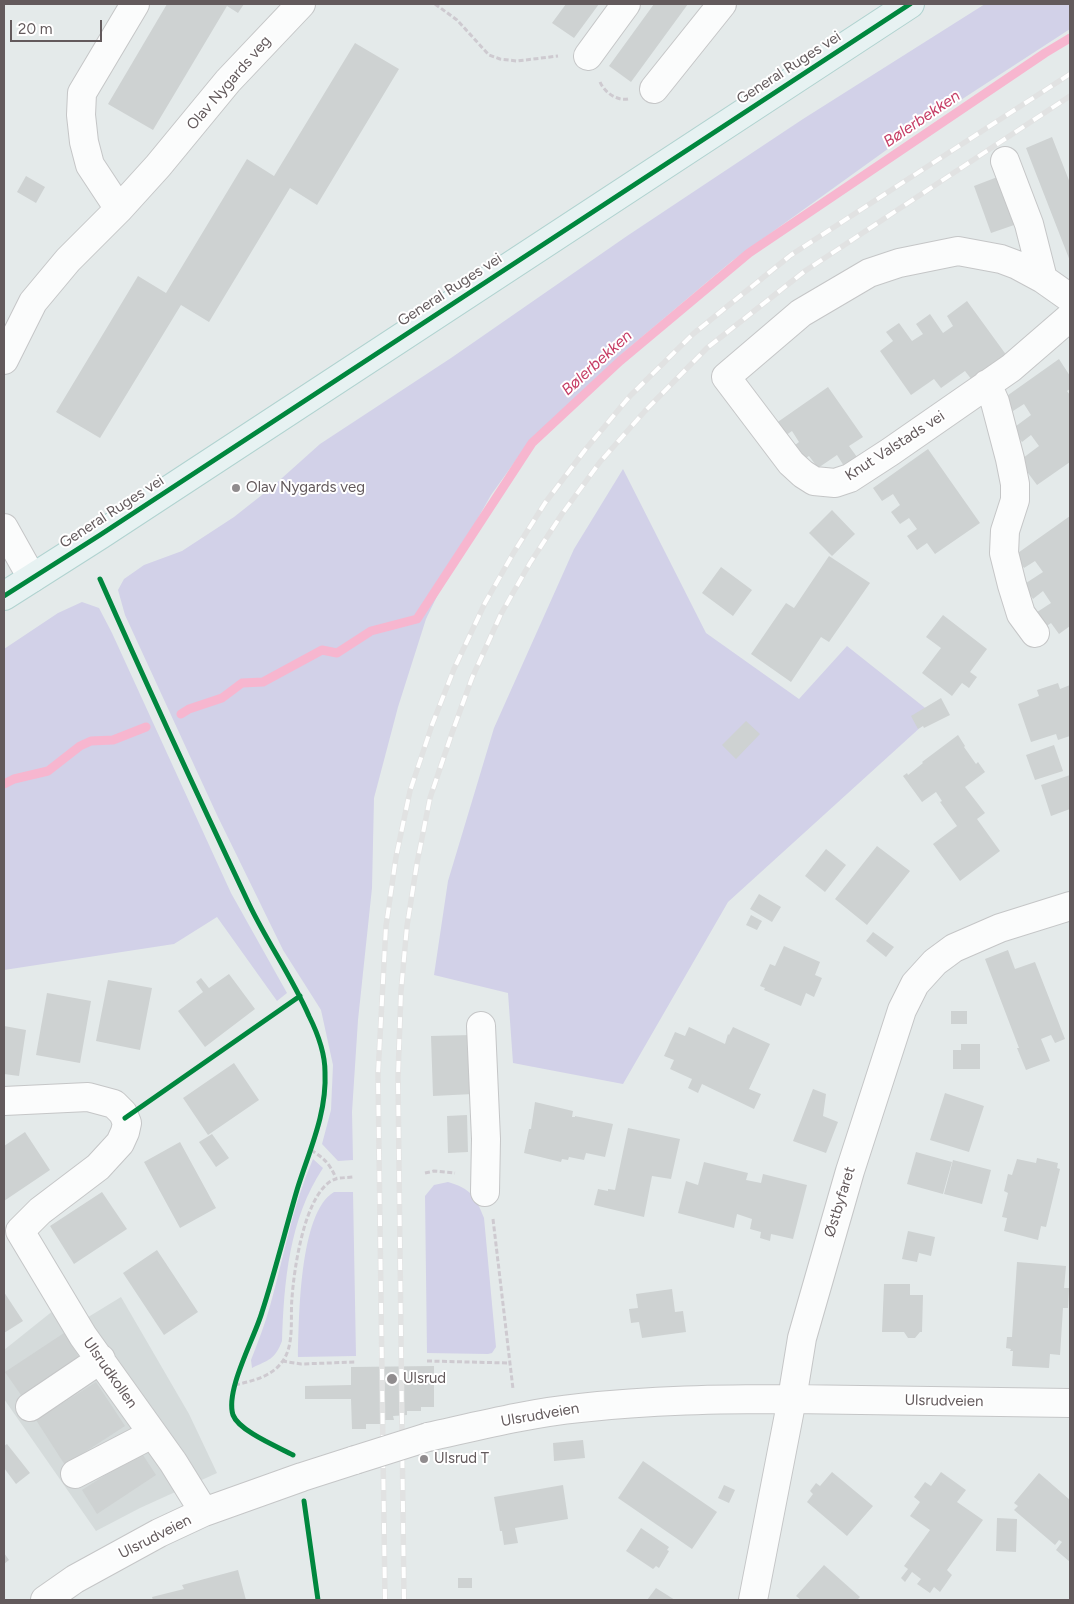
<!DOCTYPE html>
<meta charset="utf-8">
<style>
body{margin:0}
#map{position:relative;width:1074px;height:1604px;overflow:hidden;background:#e4eaea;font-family:Figtree,sans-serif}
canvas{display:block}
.frame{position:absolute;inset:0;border:5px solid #635a5c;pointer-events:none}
.scale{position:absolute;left:10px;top:20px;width:92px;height:22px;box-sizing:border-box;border:2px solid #635a5c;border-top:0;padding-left:6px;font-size:15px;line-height:18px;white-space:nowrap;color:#635a5c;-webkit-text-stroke:4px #fff;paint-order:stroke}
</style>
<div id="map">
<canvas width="1074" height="1604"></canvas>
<div class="frame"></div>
<div class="scale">20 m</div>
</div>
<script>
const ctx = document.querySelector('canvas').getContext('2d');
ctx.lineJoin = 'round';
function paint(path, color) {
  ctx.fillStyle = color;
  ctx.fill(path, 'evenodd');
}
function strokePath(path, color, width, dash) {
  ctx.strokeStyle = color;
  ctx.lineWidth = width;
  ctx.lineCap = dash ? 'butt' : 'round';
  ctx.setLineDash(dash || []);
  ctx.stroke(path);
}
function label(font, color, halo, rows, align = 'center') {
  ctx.font = font + ' Figtree,sans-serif';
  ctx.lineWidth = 4;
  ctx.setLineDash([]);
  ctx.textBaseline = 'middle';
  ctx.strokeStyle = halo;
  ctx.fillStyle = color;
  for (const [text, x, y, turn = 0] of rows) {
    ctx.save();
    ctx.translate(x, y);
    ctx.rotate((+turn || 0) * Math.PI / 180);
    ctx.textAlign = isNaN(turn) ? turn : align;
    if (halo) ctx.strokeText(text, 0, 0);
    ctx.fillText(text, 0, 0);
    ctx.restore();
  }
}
paint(new Path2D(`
 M121,1297L189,1414L217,1473L140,1508L96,1531L4,1399V1350L69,1298L85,1319Z`), '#d5dbdb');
paint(new Path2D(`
 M985,4H1070V29L910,133L732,261L624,352L531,439L491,495L455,559L426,619L398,707L374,798L372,888L358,1020L352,1112L353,1160L338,1161L322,1144L331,1110L333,1065L321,1010L283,950L217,815L125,615L118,590L124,579L144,565L182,551L234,517L272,487L320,444L451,358L627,236L803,119Z
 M623,469L706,633L799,699L847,646L934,715L728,902L623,1084L513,1063L508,993L434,975L448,881L494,728L574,549Z
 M82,602L99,608L112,633L231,893L287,993L277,1001L217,917L174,944L4,970V649L58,613Z
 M313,1159L323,1168C289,1219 284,1282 282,1341C275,1360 268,1360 252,1368L251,1360C258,1342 265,1324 270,1306C284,1257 292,1207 313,1159Z
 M448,1182C470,1188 476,1197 484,1218L496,1347L492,1353L488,1354L427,1353L425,1196L434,1185Z
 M334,1192H353L356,1356L298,1357C299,1319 299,1212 334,1192Z`), '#d2d1e8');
strokePath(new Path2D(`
 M181,714L189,709L222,698L242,683L263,682L322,650L337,653L371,631L417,619L532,443L620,361L749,253L1045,53L1070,38
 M4,784L14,779L48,771L80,746L91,741L113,740L146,727`), '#f7b6cf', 9);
paint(new Path2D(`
 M167,4H244L238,13L227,6L153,130L108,104Z
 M566,4H599L574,38L552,23Z
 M654,4H688L631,82L609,66Z
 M355,43L399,69L317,205L290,188L209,322L181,305L100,438L56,412L138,276L166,293L247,159L274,176Z
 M1052,137L1070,183V261L1026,148Z
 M26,176L45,187L36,203L17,192Z
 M1000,176L1017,224L991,233L974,186Z
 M967,301L1007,356L972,380L965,371L941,388L934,379L911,395L880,351L893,341L886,332L899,323L912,341L923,334L916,324L930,314L943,333L953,326L947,316Z
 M1059,359L1070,376V389L1067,391L1070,395V462L1037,485L1019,461L1039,446L1031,435L1022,442L1012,429L1031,415L1024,404L1013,411L1004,398Z
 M828,387L863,437L849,446L857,457L844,466L837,455L818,468L809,456L799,462L790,449L799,442L792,431L782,438L772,426Z
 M928,449L980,523L935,554L927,543L917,550L907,536L917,529L909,518L900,524L891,512L900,505L893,494L882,501L873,488Z
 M832,510L855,534L832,556L809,533Z
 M1070,516V626L1059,634L1051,623L1041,630L1031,616L1051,603L1043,591L1033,599L1023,585L1043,572L1035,561L1024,568L1015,555Z
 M829,556L870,583L829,642L821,637L791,682L751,654L786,603L794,608Z
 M721,567L752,590L733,616L702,593Z
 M943,615L987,649L970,672L977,677L969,688L962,683L952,696L922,673L941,648L926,637Z
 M1058,683L1060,689L1070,685V736L1058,740L1056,734L1031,742L1018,704L1039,696L1037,690Z
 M941,698L950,715L924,728L923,726L918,729L911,716Z
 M746,721L760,734L736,759L722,745Z
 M958,735L965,746L964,747L976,764L978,762L985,772L965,787L985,813L977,819L1000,851L960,881L933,844L957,826L940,802L942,801L936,792L922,802L903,776L907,773L908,775L923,763L922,762Z
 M1054,745L1063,771L1035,780L1026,755Z
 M1070,775V809L1051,816L1041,785Z
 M877,846L910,871L867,925L835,899Z
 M826,849L846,865L825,892L805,876Z
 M759,894L781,907L772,922L750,909Z
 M751,915L762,921L757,930L746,925Z
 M873,932L894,947L886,957L866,941Z
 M784,946L820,962L815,975L822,978L814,997L806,993L801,1006L764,990L765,988L760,986L770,964L775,966Z
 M1008,950L1015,969L1035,962L1065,1039L1055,1043L1051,1035L1041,1039L1050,1061L1026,1070L1017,1048H1019L985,959Z
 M229,974L255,1009L205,1047L178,1011L203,992L196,982L201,978L209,988Z
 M108,980L152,988L140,1050L96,1041Z
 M47,993L91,1001L80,1063L36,1055Z
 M951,1011H967V1024H951Z
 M4,1026L26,1030L19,1076L4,1074Z
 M689,1027L725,1044L728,1034L729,1035L733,1027L770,1044L749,1089L761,1094L754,1109L702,1084L698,1093L688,1088L692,1079L670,1069L674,1060L664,1056L675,1032L685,1036Z
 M471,1035L473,1094L433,1096L431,1036Z
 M961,1044H980V1069H953V1050H961Z
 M234,1063L259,1100L208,1135L183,1098Z
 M813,1089L826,1094L823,1116L838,1122L826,1153L793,1141Z
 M945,1093L984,1106L969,1152L930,1140Z
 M535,1102L573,1111L572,1117H575V1116L613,1124L605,1157L586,1153L584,1160L569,1157L568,1160L562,1159L561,1162L524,1153L529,1129H531Z
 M467,1115L468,1152L448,1153L447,1116Z
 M628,1128L680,1139L671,1179L652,1176L644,1217L594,1205L598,1189L608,1191V1189L615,1190Z
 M25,1132L50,1170L4,1201V1146Z
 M212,1134L229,1158L216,1167L199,1142Z
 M180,1142L216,1208L180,1228L144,1162Z
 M916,1152L952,1162L943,1194L907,1184Z
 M1037,1158L1058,1163L1057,1168L1060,1169L1046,1227L1041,1226L1038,1240L1004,1231L1007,1218L1002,1217L1008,1193L1004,1191L1008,1174L1012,1175L1017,1159L1036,1163Z
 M953,1160L991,1170L982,1204L944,1194Z
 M704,1162L748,1173L746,1180L761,1183L763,1174L807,1185L793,1239L771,1234L770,1241L760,1238L761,1232L750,1229L752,1219L737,1214L734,1228L678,1213L686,1181L698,1185Z
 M102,1192L127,1229L74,1264L50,1226Z
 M908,1231L935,1237L931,1256L919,1253L917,1262L902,1259Z
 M157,1250L198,1312L164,1335L123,1273Z
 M1017,1262L1066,1266L1064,1288H1069L1068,1308H1063L1060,1355L1050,1354L1049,1368L1012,1366L1013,1351H1010L1011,1349L1006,1348L1007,1337H1012Z
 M884,1284H910V1295H923L922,1332H920L915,1338H908L904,1332H882Z
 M672,1289L675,1312L683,1311L686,1332L642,1338L639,1322L631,1323L629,1309L638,1308L636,1294Z
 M4,1292L23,1321L4,1333Z
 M64,1333L79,1357L21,1395L5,1372Z
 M434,1366V1407H421V1411H407V1415L393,1416L394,1420H380V1424H366V1429H352L351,1399H305V1386L351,1385V1367Z
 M96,1382L125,1426L65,1465L36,1420Z
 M583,1440L585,1458L554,1461L553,1443Z
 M7,1444L30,1473L16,1484L4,1468V1446Z
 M141,1452L156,1475L97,1514L82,1490Z
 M643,1461L717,1512L692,1549L618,1498Z
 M832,1472L873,1506L847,1536L807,1502L813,1494L810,1491L816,1483L820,1486Z
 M941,1472L966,1490L957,1502L983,1520L947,1570L952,1575L940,1592L934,1587L930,1593L917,1584L921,1579L912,1572L905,1582L901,1578L908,1569L904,1566L930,1530L910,1516L920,1502L914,1497L925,1482L931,1486Z
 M1039,1473L1070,1500V1534L1069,1536L1070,1537V1562L1056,1550L1062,1542L1059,1540L1055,1545L1014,1510L1018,1506L1014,1503Z
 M563,1485L568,1519L515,1528L518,1543L504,1545L502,1531H500L494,1497Z
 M724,1485L735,1490L729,1503L718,1498Z
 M997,1518L1017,1519L1016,1552L996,1551Z
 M641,1528L669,1547L667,1550L669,1551L659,1568L656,1566L653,1569L626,1551Z
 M4,1553L9,1560L4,1564Z
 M824,1565L860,1597L857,1600H801L796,1596Z
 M238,1570L246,1600H153L152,1597L184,1589L182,1585Z
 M458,1578H472V1588H458Z
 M656,1588L675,1600H647Z`), '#ced2d2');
const minor = new Path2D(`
 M588,56L626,4
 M654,89L722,4
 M1005,161L1029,224L1043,279
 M119,209L90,165L84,142L81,115L82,93L135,4
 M1070,298L1043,279L1017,265L1001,259L958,251L899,263L869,273L801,313L726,377L791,463L803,474L814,481L835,483L850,478L890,452L1011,368L1070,317
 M4,360L33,302L68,260L119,209L158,166L228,81L301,4
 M987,384L995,402L1010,459L1015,484V500L1005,531L1004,553L1012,585L1021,614L1035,633
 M4,528L32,578
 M481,1026L486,1139L485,1192
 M4,1101L88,1097L114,1104L123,1113L127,1123L125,1132L120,1143L98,1167L40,1211L20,1231L83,1336L173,1462L204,1512
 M30,1407L101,1359
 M428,1437C478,1426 529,1413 580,1408C650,1400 721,1399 791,1399C884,1400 977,1402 1070,1403
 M75,1474L152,1434
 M45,1600L75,1579L159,1533L204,1512L302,1477L355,1460
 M753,1600L792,1399L802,1338L850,1171L902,1010L915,984L935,962L954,948L1000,928L1070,906`);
const major = new Path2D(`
 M4,596L100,535L910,4`);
strokePath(minor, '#c5c6c7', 30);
strokePath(major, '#b1d3d0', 30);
strokePath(new Path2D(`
 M435,4L457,20L489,55L500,59L517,61L558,56
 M600,82C605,93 617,101 628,99
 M311,1150C325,1159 329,1163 336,1178
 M425,1173L434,1171L455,1173
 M493,1219L513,1389
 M282,1361L301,1364L356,1362
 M427,1361L510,1363
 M235,1385C252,1381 271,1377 282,1362C295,1345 290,1318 292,1298C294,1269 304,1198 331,1181C338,1177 345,1178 353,1177`), '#cecad0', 3, [5, 2.5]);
strokePath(minor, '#fbfcfc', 28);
strokePath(major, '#e7f2f2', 28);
const rail = new Path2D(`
 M385,1600L378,1074L386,926L396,857L410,791L432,725L454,669L485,603L514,552L545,503L585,450L630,396L693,334L791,255L1070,74
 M404,1600L398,1077L401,991L407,926L417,863L430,798L452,733L472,678L501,614L530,563L562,514L600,462L645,411L707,348L805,271L1070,96`);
strokePath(rail, '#e1e2e2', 5.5);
strokePath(rail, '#fff', 4, [11]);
const minorBridge = new Path2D(`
 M355,1460L428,1437`);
strokePath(minorBridge, '#c5c6c7', 30, []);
strokePath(minorBridge, '#fbfcfc', 28);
strokePath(new Path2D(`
 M100,579C148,688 198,796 249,904C267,942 292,977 309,1016C318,1034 325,1052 325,1072C327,1114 309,1151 297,1190C285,1231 275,1272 262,1312C255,1337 225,1390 233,1415C239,1431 278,1447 293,1455
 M4,596L100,535L910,4
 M125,1118L300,996
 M304,1501L318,1600`), '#00873e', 5);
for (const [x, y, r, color] of [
 [236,488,5,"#908c8e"],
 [392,1379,6,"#908c8e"],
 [424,1459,5,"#908c8e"]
]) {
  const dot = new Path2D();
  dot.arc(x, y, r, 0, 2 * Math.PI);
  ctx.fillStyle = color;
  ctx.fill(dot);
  strokePath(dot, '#fff', 2);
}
label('15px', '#635a5c', '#fff', [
 ["General Ruges vei",789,68,-33],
 ["Olav Nygards veg",229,83,-49],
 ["General Ruges vei",450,290,-33],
 ["Knut Valstads vei",895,446,-33],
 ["General Ruges vei",112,512,-33],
 ["Østbyfaret",840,1202,-73],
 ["Ulsrudkollen",110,1373,55],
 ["Ulsrudveien",944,1401,1],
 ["Ulsrudveien",540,1415,-10],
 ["Ulsrudveien",155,1537,-27]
]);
label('15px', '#635a5c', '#fff', [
 ["Olav Nygards veg",246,488],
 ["Ulsrud",403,1379],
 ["Ulsrud T",434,1459]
], 'left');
label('italic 16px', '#c63e66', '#fff', [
 ["Bølerbekken",922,119,-34],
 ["Bølerbekken",597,363,-42]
]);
</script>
